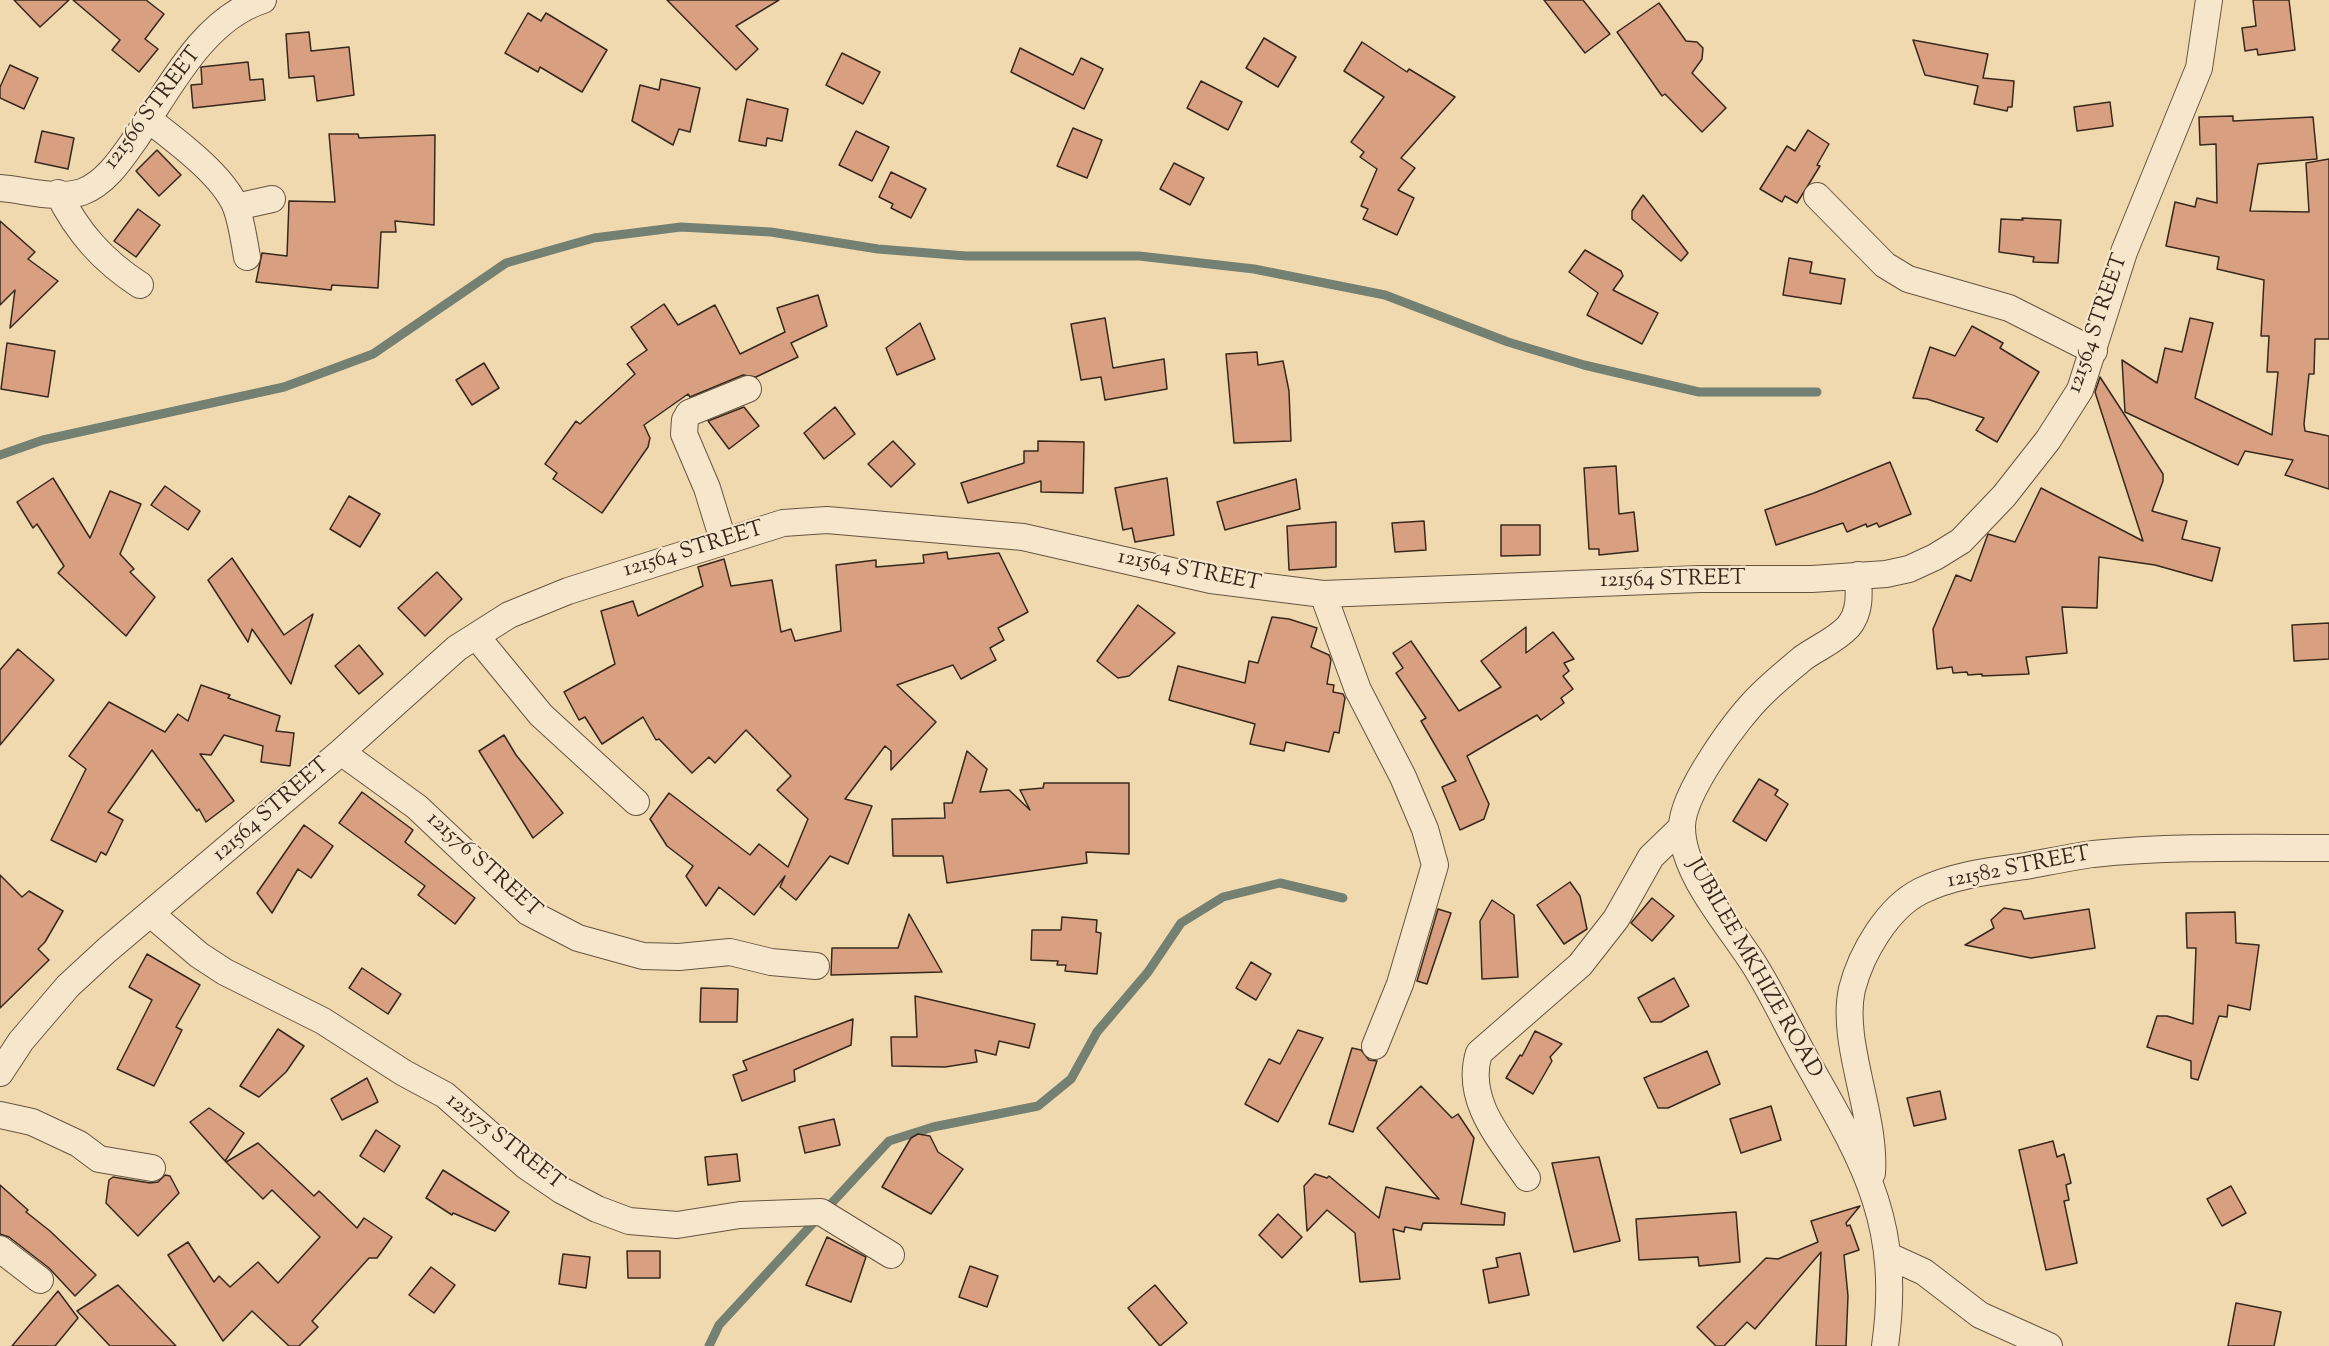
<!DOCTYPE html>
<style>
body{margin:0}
canvas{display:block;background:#f1d9af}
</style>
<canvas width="2329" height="1346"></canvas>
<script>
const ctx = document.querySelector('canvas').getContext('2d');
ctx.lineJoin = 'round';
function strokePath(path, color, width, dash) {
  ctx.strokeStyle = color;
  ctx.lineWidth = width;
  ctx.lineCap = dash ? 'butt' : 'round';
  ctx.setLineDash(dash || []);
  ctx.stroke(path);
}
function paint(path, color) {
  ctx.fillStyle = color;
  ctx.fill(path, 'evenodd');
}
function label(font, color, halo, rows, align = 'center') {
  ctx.font = font + ' "Sorts Mill Goudy",serif';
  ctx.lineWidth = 4.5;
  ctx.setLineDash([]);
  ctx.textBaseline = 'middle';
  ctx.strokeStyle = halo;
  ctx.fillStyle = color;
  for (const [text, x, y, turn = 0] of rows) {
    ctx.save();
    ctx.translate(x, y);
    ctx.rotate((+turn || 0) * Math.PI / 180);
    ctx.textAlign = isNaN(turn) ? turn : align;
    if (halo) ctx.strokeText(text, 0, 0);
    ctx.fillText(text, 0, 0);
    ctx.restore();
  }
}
strokePath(new Path2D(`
 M0,455L43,440L284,387L373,354L506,263L594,238L681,227L771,232L878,249L966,256H1139L1254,269L1385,295L1508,342L1584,365L1699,392H1817
 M709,1346L719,1325L889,1141L933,1127L1038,1106L1071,1079L1097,1032L1148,972L1181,923L1223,897L1280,883L1343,898`), '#738072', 9);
const building = new Path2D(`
 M14,0H69L40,27Z
 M73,0H146L164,14L145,39L158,49L139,72L112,50L120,40Z
 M667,0H779L736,26L758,49L736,70Z
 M1544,0H1583L1610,34L1585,53Z
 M2253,0H2289L2295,50L2258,55L2257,49L2245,51L2242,28L2256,26Z
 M1659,3L1686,41L1697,42L1703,48L1702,59L1692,73L1726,108L1702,132L1665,94L1662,96L1617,32Z
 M528,13L541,21L546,13L607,50L582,92L540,67L538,72L505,53Z
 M309,32L311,51L349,47L354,95L317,101L314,76L289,78L286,34Z
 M1264,38L1296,57L1278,87L1246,68Z
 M1913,40L1988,54L1983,78L2014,81L2012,107H2008L2007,111L1974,104L1978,86L1925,75Z
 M1362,42L1407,72L1409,69L1455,97L1401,158L1415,168L1398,190L1414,198L1397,235L1363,219L1368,209L1361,206L1377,169L1360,157L1364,152L1351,142L1384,97L1344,71Z
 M1020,48L1073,75L1081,58L1103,69L1084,109L1011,72Z
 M842,53L880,72L863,104L826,85Z
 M248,62L250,80L263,79L265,100L193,108L191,85L202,84L201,67Z
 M10,65L38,78L24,109L0,98V87Z
 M661,79L700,88L690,132L679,129L673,145L632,121L640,85L659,90Z
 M1201,81L1242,102L1228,130L1187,108Z
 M747,99L788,109L782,141L767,138L766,146L739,141Z
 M2110,102L2113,126L2077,131L2074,107Z
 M2233,116V121L2313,117L2317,159L2258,164L2250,211L2309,212L2306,163L2329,159V339H2315L2314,374H2309L2304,424L2305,431L2329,436V489L2285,475L2293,460L2245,451L2238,465L2125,412L2122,360L2157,383L2165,348L2182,352L2190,318L2213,323L2195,398L2272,435L2278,372H2267L2269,336H2261L2264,280L2217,269L2219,257L2166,246L2175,202L2195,207L2197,198L2217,203L2216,144L2200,145L2199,117Z
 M1073,128L1102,140L1087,178L1057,166Z
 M1808,130L1829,144L1817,165L1820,166L1797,203L1785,196L1782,202L1760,189L1787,146L1795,151Z
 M42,131L74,138L68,169L35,162Z
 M856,131L889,147L872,181L839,165Z
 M329,134H358L359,138L435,135L434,225L395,221L396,232H381L378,288L332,285L331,290L256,282L262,253L287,256L289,201L335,202Z
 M157,150L181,175L159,196L136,171Z
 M1174,163L1204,178L1190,205L1160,189Z
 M891,172L926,189L911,218L891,208L893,204L879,197Z
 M1643,195L1688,253L1681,261L1632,219V211Z
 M138,209L160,225L136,257L114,241Z
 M2022,218L2061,220L2058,263L2033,262L2034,257L1999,252L2001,219L2023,220Z
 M0,221L35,252L28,259L58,281L10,328L15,290L0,305Z
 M1585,250L1621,271L1623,276L1613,290L1658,313L1642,344L1587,315L1598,293L1569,272Z
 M1789,258L1812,262L1810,273L1845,279L1841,304L1783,295Z
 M818,295L827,326L791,343L798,357L756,377L743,375L690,397L688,394L644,425L650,438L648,447L602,513L553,479L557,473L545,464L576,421L580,424L635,374L627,364L647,350L631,327L664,304L678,325L715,305L740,354L785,332L777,308Z
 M1105,318L1113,368L1164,359L1167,389L1105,400L1101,377L1081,380L1071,324Z
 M920,323L935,359L897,375L886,348Z
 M1972,326L2003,343L2000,348L2039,372L1997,442L1976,430L1984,418L1927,399L1913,398L1930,347L1955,356Z
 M7,343L55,351L48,397L1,389Z
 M1257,352L1258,365L1283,361L1289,391L1291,441L1234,443L1226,354Z
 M484,363L499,388L472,405L456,380Z
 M2100,377L2163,474V481L2152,511L2187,521L2182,539L2220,548L2212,581L2155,565L2099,557L2097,608L2062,607L2067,653L2026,657L2029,674L1982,676V674L1968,675L1967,672L1953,673L1952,667L1937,669L1933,629L1956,575L1971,581L1988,534L2015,542L2041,488L2143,541L2095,392Z
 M744,407L759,426L729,449L708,421Z
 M835,407L855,434L824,459L804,433Z
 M893,441L915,464L891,487L868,464Z
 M1038,441L1084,442L1083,493L1041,492V481L968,503L961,483L1024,463V451H1038Z
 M1890,462L1911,514L1879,527L1877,523L1867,527L1866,524L1847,532L1843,523L1776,545L1765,510L1814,493Z
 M1616,466L1619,514L1634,512L1638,551L1599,555V549H1589L1584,468Z
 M53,478L90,538L110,491L141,504L120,554L134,569L130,572L155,597L126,636L58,573L64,566L37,524L33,528L17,502Z
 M1167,478L1174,535L1135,542L1132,528L1123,530L1115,488Z
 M1296,479L1300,509L1225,530L1217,502Z
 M165,486L200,511L188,530L151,505Z
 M349,496L380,514L360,547L330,529Z
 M1424,521L1426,550L1395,552L1392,523Z
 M1336,522V567L1289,570L1287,526Z
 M1501,525H1540V555L1501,556Z
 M947,552L948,559L999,553L1028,612L998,628L1004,640L990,648L996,660L961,679L953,665L897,685L936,722L891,770V751L885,746L845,799L872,806L848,864L830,856L796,900L780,887L785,876L754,915L719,887L706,906L686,876L693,866L667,846L650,819L669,793L750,855L759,844L788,867L808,819L777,790L791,776L746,730L715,763L709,757L692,773L659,739L656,740L643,717L602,744L585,717L579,720L564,692L615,664L601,611L633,601L638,616L703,586L698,567L724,559L731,586L772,580L781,632L791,629L795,641L841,631L836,565L876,560V567L924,563L923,555Z
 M232,558L284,635L313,614L291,684L252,629L248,642L208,580Z
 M437,572L462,599L425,636L398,608Z
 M1138,605L1175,633L1129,676L1118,678L1097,661Z
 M1272,617L1289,619L1317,628L1311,647L1329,655L1331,660L1327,684L1334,685L1333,692L1343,694L1345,698L1339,733L1334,732L1329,752L1286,742L1284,751L1250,744L1255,724L1169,700L1178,666L1245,683L1249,661L1258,663Z
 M2329,623V659L2294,661L2292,625Z
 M1526,627V653L1553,632L1574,659L1564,663L1569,671L1563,676L1573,689L1561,698L1564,703L1541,720L1537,715L1467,756L1489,804L1484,819L1460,830L1442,787L1456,781L1421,721L1426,718L1396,673L1403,668L1393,653L1411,641L1459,711L1501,687L1481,661Z
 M359,645L383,674L359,694L335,666Z
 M18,649L54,680L0,745V670Z
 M201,685L230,695L228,698L280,716L276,731L294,733L290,766L261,762L263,746L224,735L211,755L200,754L234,801L206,822L199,809L197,811L152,750L108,812L123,820L106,855L101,852L96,862L51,840L86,769L69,756L109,702L165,732L178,714L188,721Z
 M504,735L516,755L563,813L533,838L479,751Z
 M967,751L987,769L980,792L1009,790L1030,810L1020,790L1043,788L1044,783H1129V854L1086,852L1087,863L947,883L943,856H893L892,819L945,818L944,803H952Z
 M1759,779L1778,790L1775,795L1788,804L1766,841L1733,821Z
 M362,792L413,830L405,842L475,898L455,924L418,895L425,886L339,823Z
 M304,825L333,846L311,878L298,869L272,913L257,893Z
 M0,875L22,897L29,891L63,911L45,942L38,949L49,960L0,1008Z
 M1570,882L1580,896L1587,929L1564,944L1537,905Z
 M1652,898L1674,916L1652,941L1631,923Z
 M1492,900L1514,915L1518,977L1482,979L1480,921Z
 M2004,908L2021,911L2024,919L2089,909L2095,948L2031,958L1965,945L1994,928L1991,920Z
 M1438,909L1451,913L1427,984L1417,981Z
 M2235,912L2236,943L2259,945L2250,1010L2228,1005L2227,1017L2219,1016L2198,1080L2191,1078V1061L2147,1047L2157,1016H2167L2193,1024L2196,948H2187L2186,913Z
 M909,914L942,972L831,975L832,948H898Z
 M1062,917L1097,920L1096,932L1101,933L1097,974L1065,971L1066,965H1057L1058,961L1031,960L1032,930H1061Z
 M147,954L200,985L176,1027L182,1030L154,1086L117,1069L152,1000L129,987Z
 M1251,962L1271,974L1256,1000L1236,988Z
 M362,968L401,994L388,1014L349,988Z
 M1674,978L1689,1006L1661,1022H1651L1638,998Z
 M701,988L738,989L737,1022H700Z
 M915,996L1035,1024L1029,1048L999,1041L996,1055L975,1050L977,1062L945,1067L892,1066L891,1037H917Z
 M853,1019L851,1045L794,1070L795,1081L742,1101L733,1075L747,1070L743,1061Z
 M278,1029L304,1046L286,1072L259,1097L240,1086Z
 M1298,1030L1323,1038L1278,1122L1245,1104L1269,1059L1280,1064Z
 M1535,1031L1562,1044L1550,1057L1552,1061L1533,1094L1506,1078L1520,1055L1522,1056Z
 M1352,1048L1361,1050L1369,1060L1377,1061L1353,1132L1329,1124Z
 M1707,1051L1720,1084L1668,1108H1658L1644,1078Z
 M367,1078L378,1102L342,1120L331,1099Z
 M1421,1086L1452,1118L1458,1114L1474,1138L1461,1204L1505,1213L1504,1225L1423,1223L1421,1230L1405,1227L1404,1232L1393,1229L1400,1279L1360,1282L1355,1233L1327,1210L1307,1231L1304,1186L1315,1174L1327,1178L1329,1176L1379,1218L1386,1187L1439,1199L1377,1128Z
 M1940,1091L1946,1119L1914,1126L1907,1098Z
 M1771,1106L1781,1140L1741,1153L1730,1119Z
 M209,1108L244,1133L225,1161L190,1122Z
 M834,1119L840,1145L805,1153L799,1127Z
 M376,1130L400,1146L384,1172L360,1156Z
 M918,1134L930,1136L938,1152L963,1169L931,1214L882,1187L911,1138Z
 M2053,1141L2057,1157L2064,1154L2071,1183L2066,1185L2069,1200L2064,1201L2077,1263L2046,1270L2019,1150Z
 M258,1143L314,1196L319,1191L357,1228L364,1218L392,1237L377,1258H369L312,1321L318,1327L299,1346H289L252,1311L223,1341L168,1255L188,1242L214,1282L219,1276L230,1287L258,1262L278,1283L320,1237L272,1190L263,1199L226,1162Z
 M737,1154L740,1181L708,1185L705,1157Z
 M1599,1157L1620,1241L1574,1252L1552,1163Z
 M443,1170L509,1212L495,1231L453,1213L452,1215L426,1198Z
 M165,1175L170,1176L179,1193L138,1236L106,1203L109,1180L113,1177L150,1183L158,1182Z
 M0,1185L28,1210L26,1212L50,1231L96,1275L75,1296L49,1268L9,1237L0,1234Z
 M2231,1186L2246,1213L2222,1226L2207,1199Z
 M1860,1206L1846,1223L1847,1226L1850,1225L1859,1250L1844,1255L1848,1296L1846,1346H1816L1821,1252L1755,1329L1747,1322L1724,1346H1716L1697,1327L1766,1258L1778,1259L1818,1242L1811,1221Z
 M1736,1212L1740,1262L1699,1266L1698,1257L1639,1260L1636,1219Z
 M1278,1214L1302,1237L1282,1258L1259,1235Z
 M827,1237L866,1257L851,1302L806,1285Z
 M627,1251H660V1278H628Z
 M1520,1253L1529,1295L1489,1303L1483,1270L1498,1267L1496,1258Z
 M563,1254L590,1257L586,1288L559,1284Z
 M970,1266L998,1276L987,1307L959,1297Z
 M431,1267L455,1285L434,1313L409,1295Z
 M118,1285L176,1346H110L77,1311Z
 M1155,1285L1187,1323L1160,1346L1128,1308Z
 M58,1291L78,1318L55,1346H12Z
 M2236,1303L2281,1312L2274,1346H2228Z`);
paint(building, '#d8a081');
strokePath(building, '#37281c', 1.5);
const minor = new Path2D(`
 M148,119C176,141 223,175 236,207C242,223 244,241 247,257
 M0,188C25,190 57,200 82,192C106,183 122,158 136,138C169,89 203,19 263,0
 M58,193C78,233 103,261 140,285
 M1817,196L1885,265L1908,279L2009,308L2094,351
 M236,207L272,199
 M723,540L707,488L684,434L685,420L689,413L748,389
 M1858,575C1859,593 1861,612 1848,627C1836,640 1817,648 1803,658C1790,669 1775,681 1762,694C1737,718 1682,793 1682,827C1682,875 1731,927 1755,966C1775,998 1790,1032 1809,1065C1866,1165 1902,1226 1885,1346
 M1323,594L1358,690L1403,777L1425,829L1435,865L1400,984L1375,1046
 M476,636L541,715L636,802
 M341,752L417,807L528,912L578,938L643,956L679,957L730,952L771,962L816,966
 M151,914L199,955L225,972L323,1021L404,1073L445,1095L526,1166L561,1190L597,1209L629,1221L677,1225L740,1215L821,1212L891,1255
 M0,1073L21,1041L68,986L107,950L341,752L457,648L509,615L568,591L783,523L827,520L1023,537L1211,580L1323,594L1700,579H1812L1886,574L1909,569L1935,557L1961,541L2004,496L2048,440L2080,390L2124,252L2199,68L2209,0
 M0,1115L32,1122L79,1144L99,1159L152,1168
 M1872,1173C1876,1114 1840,1042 1852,989C1861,954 1887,908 1921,891C1953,875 1991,871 2026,866C2048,862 2071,857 2093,854C2171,846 2250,848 2329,848
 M1527,1178C1502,1141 1464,1101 1479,1053L1580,965L1616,919L1651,857L1682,827
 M0,1249L40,1280
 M1889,1256L1924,1272L1980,1315L2049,1346`);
strokePath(minor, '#665441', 28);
strokePath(minor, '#f6e6cb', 26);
label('22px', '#37281c', '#f6e6cb', [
 ["121566 STREET",154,109,-53],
 ["121564 STREET",2099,324,-71],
 ["121564 STREET",694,551,-17],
 ["121564 STREET",1189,572,11],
 ["121564 STREET",1673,581,-1],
 ["121564 STREET",272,811,-41],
 ["121576 STREET",483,866,42],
 ["121582 STREET",2019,869,-11],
 ["JUBILEE MKHIZE ROAD",1753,969,60],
 ["121575 STREET",504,1143,38]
]);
</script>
